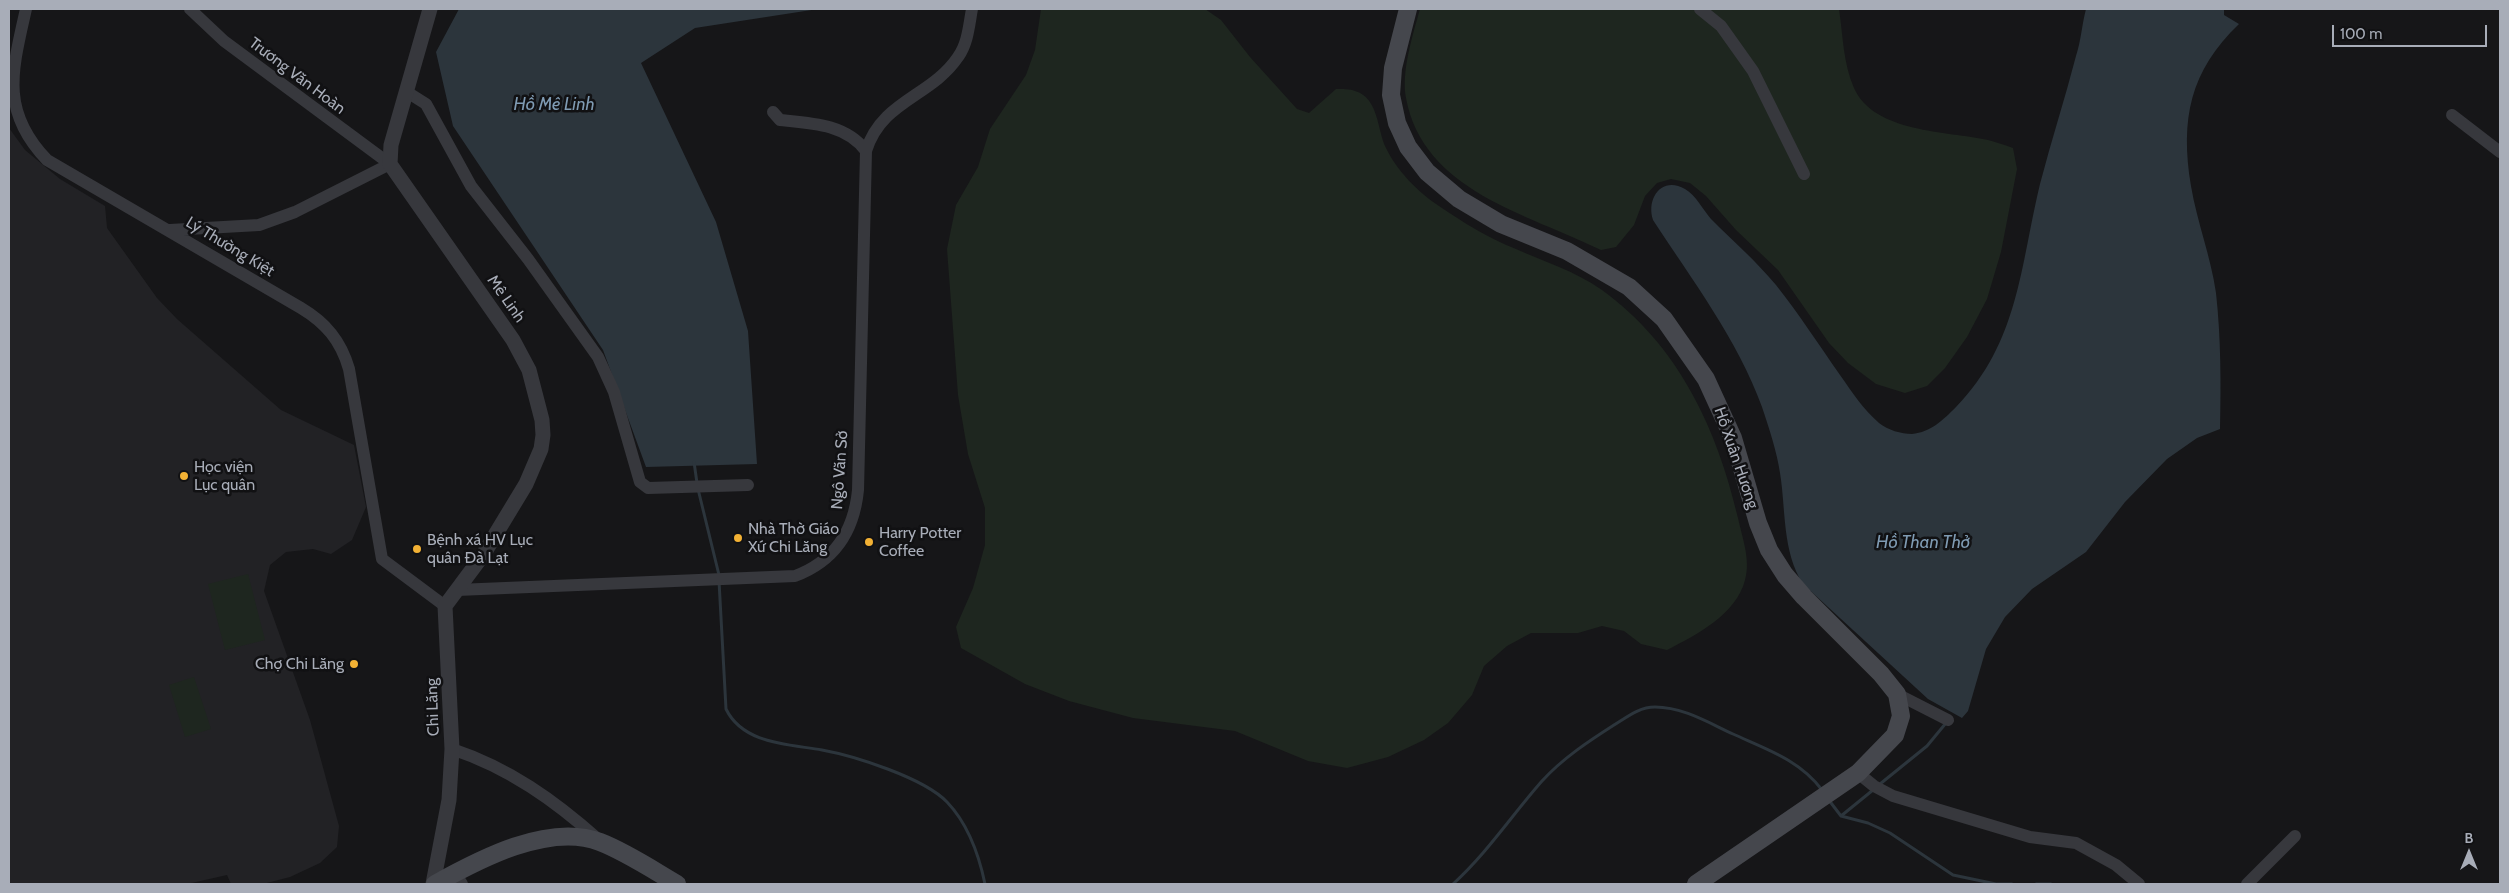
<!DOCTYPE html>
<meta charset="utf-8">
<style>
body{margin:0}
#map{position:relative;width:2509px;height:893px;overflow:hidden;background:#161618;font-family:Cabin,sans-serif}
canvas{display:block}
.frame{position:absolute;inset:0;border:10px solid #a8adb8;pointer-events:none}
.north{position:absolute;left:2444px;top:828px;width:50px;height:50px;-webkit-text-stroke:4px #111113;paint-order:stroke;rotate:0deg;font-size:14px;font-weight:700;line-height:20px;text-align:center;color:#a8adb8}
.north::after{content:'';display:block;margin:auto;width:18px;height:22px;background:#a8adb8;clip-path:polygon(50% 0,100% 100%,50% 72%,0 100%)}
.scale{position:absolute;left:2332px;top:25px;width:155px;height:22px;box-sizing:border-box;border:2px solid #a8adb8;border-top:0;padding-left:6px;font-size:15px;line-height:18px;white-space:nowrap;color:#a8adb8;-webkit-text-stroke:4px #111113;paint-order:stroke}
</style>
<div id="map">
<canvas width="2509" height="893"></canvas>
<div class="frame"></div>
<div class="north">B</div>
<div class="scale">100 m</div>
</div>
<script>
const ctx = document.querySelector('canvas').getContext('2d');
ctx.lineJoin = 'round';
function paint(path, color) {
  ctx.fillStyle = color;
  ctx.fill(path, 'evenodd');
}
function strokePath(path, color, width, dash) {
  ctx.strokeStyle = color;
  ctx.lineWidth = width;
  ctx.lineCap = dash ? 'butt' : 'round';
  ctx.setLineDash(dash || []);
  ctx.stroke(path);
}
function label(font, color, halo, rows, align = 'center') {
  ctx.font = font + ' Cabin,sans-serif';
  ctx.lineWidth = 5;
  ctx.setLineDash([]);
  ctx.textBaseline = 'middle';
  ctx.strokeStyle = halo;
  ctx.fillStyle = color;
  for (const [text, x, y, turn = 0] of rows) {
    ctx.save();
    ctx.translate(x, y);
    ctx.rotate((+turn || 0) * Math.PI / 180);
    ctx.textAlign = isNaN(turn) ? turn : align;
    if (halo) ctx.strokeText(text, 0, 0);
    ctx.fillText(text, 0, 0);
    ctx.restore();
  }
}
paint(new Path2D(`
 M9,128L25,150L60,179L105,206L107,228L157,298L177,319L281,410L354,445L366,507L352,540L331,554L313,549L286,552L270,565L264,591L310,720L339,826L337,847L320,863L290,877L263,884H231L227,875L187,884H9Z`), '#222225');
paint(new Path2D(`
 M1041,9H1205L1221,20L1250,57L1297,109L1309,113L1336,89C1342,89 1350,89 1355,91C1379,98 1377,130 1386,148C1397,171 1418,192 1439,206C1464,223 1488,238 1516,249C1545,262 1575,271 1602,290C1678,345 1717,428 1738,518C1742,537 1751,560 1745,580C1736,615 1696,635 1667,650L1641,644L1624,631L1602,626L1578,633H1531L1507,646L1484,666L1472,695L1448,723L1424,740L1388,757L1347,768L1308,761L1235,731L1133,718L1069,701L1025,684L961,648L956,627L973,588L985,545V508L968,454L958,395L947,249L956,205L978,167L990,129L1026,75L1035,50Z
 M1420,9H1839C1843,35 1843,63 1854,88C1874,133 1947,131 1988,140C1996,142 2005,145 2013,148L2017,169L2001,252L1987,299L1967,337L1945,368L1927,386L1905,393L1876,384L1848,363L1829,343L1778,270L1736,230L1706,196L1690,183L1671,179L1657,183L1645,196L1634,225L1616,247L1601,250C1528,214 1423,191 1406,98C1401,72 1413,34 1420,9Z
 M248,574L265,640L225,650L208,584Z
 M194,677L211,729L185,737L169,685Z`), '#1e261f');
paint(new Path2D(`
 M459,9H818L695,28L641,63L716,222L748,331L757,464L646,467L603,350L453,126L436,52Z
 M2086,9H2224V15L2239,24C2190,71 2180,119 2191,186C2197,222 2211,257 2216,293C2221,338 2221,384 2220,429L2197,438L2167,459L2125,502L2086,552L2032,589L2005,617L1986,649L1968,711L1962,718L1928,699L1803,584C1782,551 1786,510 1780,473C1777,452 1769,428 1762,407C1738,340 1692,280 1653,220C1646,198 1662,176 1685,189C1696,195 1703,210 1711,219C1733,241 1756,261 1776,285C1799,314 1819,345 1840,375C1852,392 1863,409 1879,423C1888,430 1901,434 1912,434C1931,432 1943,420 1956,407C2019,342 2020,267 2040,184C2051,141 2065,99 2076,56C2081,41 2082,24 2086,9Z`), '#2c353c');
strokePath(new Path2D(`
 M694,462L697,483
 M698,489L719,575
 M719,581L726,709C743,744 788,744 822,750C855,756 924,778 947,802C968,824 979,855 985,884
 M1880,784L1927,746L1946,723
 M1828,799L1841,816L1868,823L1890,833L1953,875L1996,884H2012
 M1841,816L1873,790
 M1453,884C1487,853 1512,815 1542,781C1563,758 1589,741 1614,725C1627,717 1639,707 1655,707C1683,707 1709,723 1733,734C1766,749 1800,760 1822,790
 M2036,884H2051`), '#2c353c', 3);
strokePath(new Path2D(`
 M26,9C12,71 0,111 47,160L301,308C326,323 341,341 349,369L382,559L445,606
 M1700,9L1721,26L1753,71L1804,174
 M407,92L426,104L471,186L528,259L598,357L614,392L640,482L648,488L748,485
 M773,112L780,120C811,123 846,124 866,151
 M2452,115L2500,152
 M170,230L259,225L295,212L390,164L224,41L190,9
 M457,590L795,576C835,561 854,531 858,490L866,151C882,100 931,97 958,57C968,43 969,25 972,9
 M1897,694L1948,720
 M452,749C509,768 554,800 599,840
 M1858,773L1874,786L1893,796L2030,837L2076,843L2116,865L2139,884
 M455,873L462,884
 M2247,884L2295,836`), '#37383d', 12);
strokePath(new Path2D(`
 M430,9L391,145L390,164L513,340L529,370L542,420L543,435L541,449L526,484L483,555L445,606L452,749L449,800L433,884`), '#37383d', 15);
strokePath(new Path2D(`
 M1408,9L1393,68L1391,95L1397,123L1408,147L1427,172L1459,199L1501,224L1567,251L1629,287L1664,319L1706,379L1733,438L1758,523L1769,550L1785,575L1804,597L1881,674L1897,694L1901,716L1895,735L1858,773L1696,884
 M435,884C478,860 549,822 600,842C626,852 653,870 677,884`), '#45474d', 18);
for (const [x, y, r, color] of [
 [184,476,5,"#f2b134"],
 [738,538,5,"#f2b134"],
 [869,542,5,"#f2b134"],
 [417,549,5,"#f2b134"],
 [354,664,5,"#f2b134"]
]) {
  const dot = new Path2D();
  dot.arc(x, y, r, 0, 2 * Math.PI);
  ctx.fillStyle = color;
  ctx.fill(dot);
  strokePath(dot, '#111113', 2);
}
label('16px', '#a8adb8', '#111113', [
 ["Trương Văn Hoàn",297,76,37],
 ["Lý Thường Kiệt",230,247,31],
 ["Mê Linh",506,299,55],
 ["Hồ Xuân Hương",1736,458,71],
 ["Ngô Văn Sở",840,470,-86],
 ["Chi Lăng",433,707,-92]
]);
label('16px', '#a8adb8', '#111113', [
 ["Học viện",194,467],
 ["Lục quân",194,485],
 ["Nhà Thờ Giáo",748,529],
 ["Xứ Chi Lăng",748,547],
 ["Harry Potter",879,533],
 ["Coffee",879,551],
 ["Bệnh xá HV Lục",427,540],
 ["quân Đà Lạt",427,558],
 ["Chợ Chi Lăng",344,664,"right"]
], 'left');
label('italic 18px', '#7f9bb3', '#111113', [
 ["Hồ Mê Linh",554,105],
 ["Hồ Than Thở",1923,543]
]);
</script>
